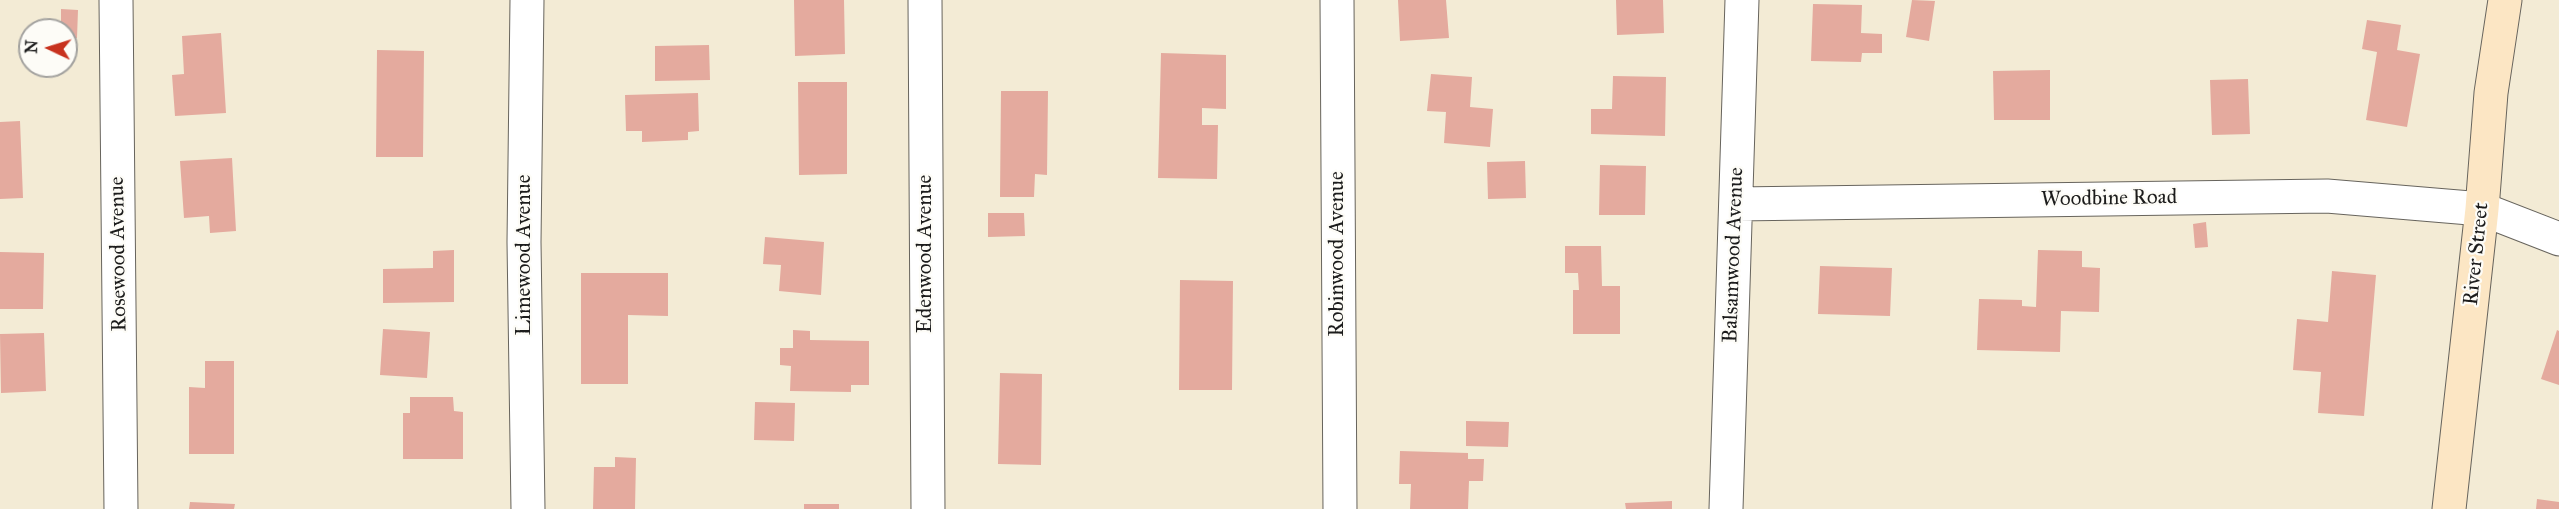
<!DOCTYPE html>
<style>
body{margin:0}
#map{position:relative;width:2559px;height:509px;overflow:hidden;background:#f3ebd5;font-family:"IM FELL Great Primer",serif}
canvas{display:block}
.north{position:absolute;left:18px;top:18px;width:60px;height:60px;box-sizing:border-box;background:#fdfcf7;border:2px solid #a3a29f;border-radius:50%;rotate:274deg;font-size:16px;font-weight:700;line-height:24px;text-align:center;color:#1c1c1c}
.north::after{content:'';display:block;margin:auto;width:21px;height:27px;background:#c8321e;clip-path:polygon(50% 0,100% 100%,50% 72%,0 100%)}
</style>
<div id="map">
<canvas width="2559" height="509"></canvas>
<div class="north">N</div>
</div>
<script>
const ctx = document.querySelector('canvas').getContext('2d');
ctx.lineJoin = 'round';
function paint(path, color) {
  ctx.fillStyle = color;
  ctx.fill(path, 'evenodd');
}
function strokePath(path, color, width, dash) {
  ctx.strokeStyle = color;
  ctx.lineWidth = width;
  ctx.lineCap = dash ? 'butt' : 'round';
  ctx.setLineDash(dash || []);
  ctx.stroke(path);
}
function label(font, color, halo, rows, align = 'center') {
  ctx.font = font + ' "IM FELL Great Primer",serif';
  ctx.lineWidth = 4.5;
  ctx.setLineDash([]);
  ctx.textBaseline = 'middle';
  ctx.strokeStyle = halo;
  ctx.fillStyle = color;
  for (const [text, x, y, turn = 0] of rows) {
    ctx.save();
    ctx.translate(x, y);
    ctx.rotate((+turn || 0) * Math.PI / 180);
    ctx.textAlign = isNaN(turn) ? turn : align;
    if (halo) ctx.strokeText(text, 0, 0);
    ctx.fillText(text, 0, 0);
    ctx.restore();
  }
}
paint(new Path2D(`
 M794,0H844L845,54L795,56Z
 M1398,0H1446L1449,38L1400,41Z
 M1616,0H1663L1664,33L1617,35Z
 M1912,0L1935,1L1929,41L1906,37Z
 M1813,4L1862,5L1861,33L1882,34V53H1862L1861,62L1811,61Z
 M61,9L78,10L77,38H66V30H61Z
 M2367,20L2401,25L2397,50L2420,54L2407,127L2366,120L2377,52L2362,49Z
 M221,33L226,113L175,116L172,75L184,74L182,36Z
 M709,45L710,80L655,81V46Z
 M377,50L424,51L423,157H376Z
 M1161,53L1226,55V109L1202,108V125H1218L1217,179L1158,178Z
 M2050,70V120H1994L1993,71Z
 M1431,74L1472,77L1470,107L1493,109L1490,147L1444,143L1446,112L1427,111Z
 M1613,76L1666,77L1665,136L1591,134V109H1612Z
 M2248,79L2250,134L2212,135L2210,80Z
 M798,82H847V174L799,175Z
 M1001,91H1048L1047,175L1035,174L1034,197H1000Z
 M698,93L699,131L688,132V140L642,142V131H626L625,95Z
 M20,121L23,198L0,199V122Z
 M232,158L236,231L210,233L209,216L184,218L180,161Z
 M1525,161L1526,198L1488,199L1487,162Z
 M1600,165L1646,166L1645,215H1599Z
 M988,213H1024L1025,236L988,237Z
 M2206,222L2208,247L2195,248L2193,224Z
 M765,237L824,242L821,295L779,291L781,265L763,264Z
 M1565,246H1601L1602,286H1620V334H1573V290H1579L1578,273H1565Z
 M454,250V302L383,303V269L433,268V251Z
 M2038,250L2082,251V267L2100,268L2099,312L2061,311L2060,352L1977,350L1979,299L2022,300V306L2036,307Z
 M0,252L44,253L43,309H0Z
 M1820,266L1892,268L1890,316L1818,314Z
 M2332,271L2376,275L2364,416L2318,413L2321,372L2293,370L2297,319L2328,322Z
 M581,273H668V316L628,315V384H581Z
 M1180,280L1233,281L1232,390H1179Z
 M383,329L430,332L427,378L380,375Z
 M793,330L810,331V340L869,341V385H851V392L790,391L791,366L780,365V348H793Z
 M2557,330L2559,331V385L2541,379Z
 M44,333L46,391L1,393L0,334Z
 M205,361H234V454H189V387L205,388Z
 M1000,373L1042,374L1041,465L998,464Z
 M410,397H453L454,411L463,412V459H403V413H410Z
 M755,402L795,403L794,441L754,440Z
 M1466,421L1509,422L1508,447L1466,446Z
 M1400,451L1468,453V459H1484L1483,481H1469L1468,509H1410L1411,484H1399Z
 M615,457L636,458L635,509H593L594,467H615Z
 M2537,499L2559,502V509H2536Z
 M1672,501V509H1626L1625,503Z
 M190,502L235,504L234,509H189Z
 M804,504H839V509H804Z`), '#e4aa9e');
const minor = new Path2D(`
 M116,0L121,509
 M527,0L524,242L528,509
 M925,0L928,509
 M1337,0L1340,509
 M1736,204L2327,196L2482,209L2559,239
 M1726,509L1742,0`);
const secondary = new Path2D(`
 M2449,509L2482,209L2491,93L2505,0`);
strokePath(minor, '#67645d', 35);
strokePath(secondary, '#67645d', 35);
strokePath(minor, '#fff', 33);
strokePath(secondary, '#fce6c4', 33);
label('21px', '#1c1c1c', '#fdfcf7', [
 ["Woodbine Road",2109,199,-1],
 ["Rosewood Avenue",119,254,-91],
 ["Edenwood Avenue",926,254,-90],
 ["Robinwood Avenue",1338,254,-90],
 ["River Street",2477,254,-84],
 ["Limewood Avenue",525,255,-90],
 ["Balsamwood Avenue",1734,255,-88]
]);
</script>
